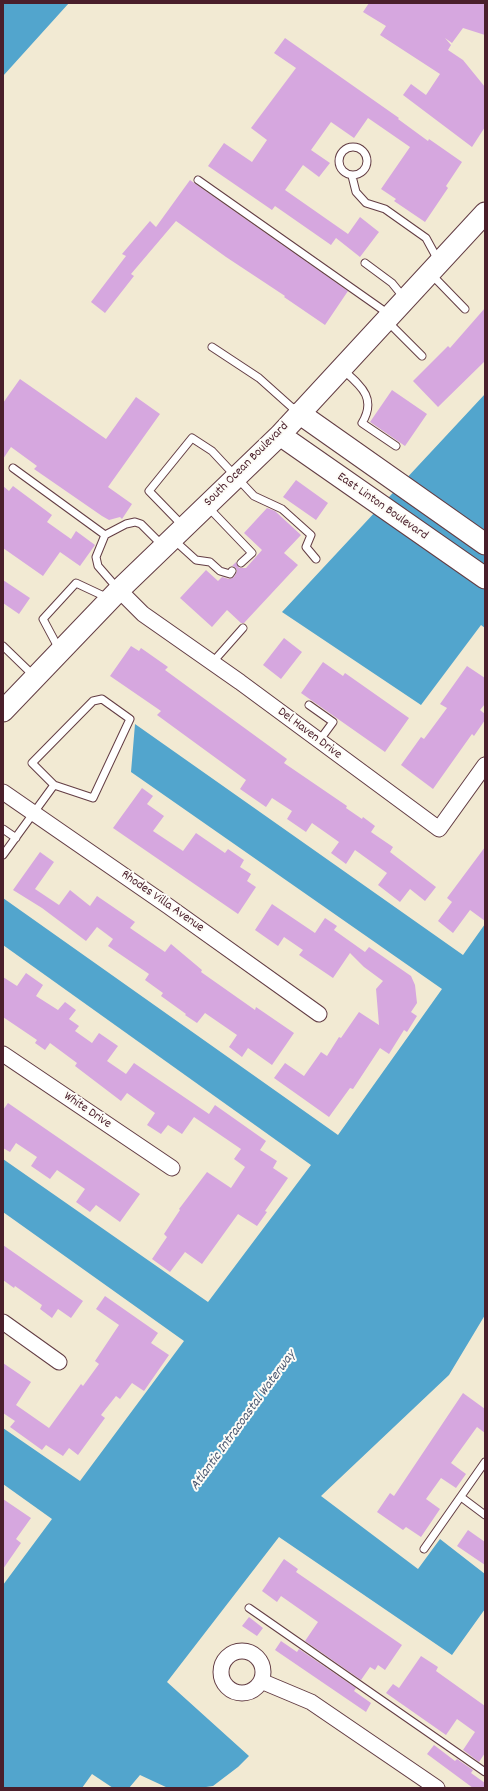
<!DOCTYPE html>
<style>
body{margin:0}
#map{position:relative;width:488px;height:1791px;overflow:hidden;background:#f2ead3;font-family:Dekko,sans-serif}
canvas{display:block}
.frame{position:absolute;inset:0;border:4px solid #4a1f2b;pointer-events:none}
</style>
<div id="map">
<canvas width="488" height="1791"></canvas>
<div class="frame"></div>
</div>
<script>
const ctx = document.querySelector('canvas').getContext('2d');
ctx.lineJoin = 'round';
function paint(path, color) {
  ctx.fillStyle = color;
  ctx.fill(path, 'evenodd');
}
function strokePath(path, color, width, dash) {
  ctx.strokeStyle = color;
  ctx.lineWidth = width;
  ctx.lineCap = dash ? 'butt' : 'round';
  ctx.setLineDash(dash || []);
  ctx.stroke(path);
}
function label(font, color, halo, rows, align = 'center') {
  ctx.font = font + ' Dekko,sans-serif';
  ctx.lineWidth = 4;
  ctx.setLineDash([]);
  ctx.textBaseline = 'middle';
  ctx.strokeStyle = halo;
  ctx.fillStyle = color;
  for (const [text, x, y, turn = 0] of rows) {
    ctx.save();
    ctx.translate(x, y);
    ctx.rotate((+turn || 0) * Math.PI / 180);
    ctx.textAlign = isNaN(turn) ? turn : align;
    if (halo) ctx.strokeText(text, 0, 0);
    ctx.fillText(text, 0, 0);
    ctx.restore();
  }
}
paint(new Path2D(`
 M3,3H69L3,76Z
 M485,394V628L481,625L421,705L282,612Z
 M135,724L463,955L485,924V1315L449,1375L321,1496L418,1569L440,1539L485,1574V1609L452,1655L279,1537L167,1682L249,1756L238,1767L213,1786L199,1788H168L140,1775L129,1788H113L92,1774L82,1788H3V1585L52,1519L3,1484V1428L80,1481L184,1341L3,1212V1159L208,1302L311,1165L3,945V898L338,1135L442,989L131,772Z`), '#52a5cd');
paint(new Path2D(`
 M369,3H485V35L463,28L452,43L445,38L451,45L448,50L463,60L485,87V127L472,147L403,95L411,84L426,95L440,74L380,35L386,26L363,12Z
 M285,38L399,118L398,119L428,141L429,139L462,162L446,186L448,188L425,222L394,201L396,199L381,189L410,147L368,118L354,138L331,122L311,150L330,163L319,177L303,165L285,190L348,234L360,217L379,232L360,257L336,238L331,245L275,206L272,210L208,166L224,143L252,162L267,140L251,128L296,68L274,53Z
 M190,180L348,291L325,325L284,297L285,296L226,257L176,221L131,274L134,276L105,313L91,302L126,256L122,254L150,221L156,227Z
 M485,308V361L438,407L413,381L448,346L450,348Z
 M20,379L106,439L136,397L160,414L108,487L132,504L122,519L120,517L109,520L102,516L34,469L37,466L11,447L3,459V403Z
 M392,390L427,414L405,446L370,422Z
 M296,480L328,503L316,520L283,497Z
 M3,486L9,491L13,486L52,515L47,522L71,539L76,531L95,545L80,566L60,552L43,576L3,548Z
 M267,508L275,511L301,535L284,553L298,565L244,623H241L227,610L212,627L180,598L206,570L218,581L222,577L229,579L234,577L237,571L235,567L232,566L236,562L239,568H246L262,550L244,533Z
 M3,580L30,598L19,614L3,603Z
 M284,638L302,652L281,679L263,665Z
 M131,646L139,651L141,648L168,667L165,670L287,759L284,763L347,806L346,808L362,819L363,817L375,826L371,832L393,847L390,852L436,887L425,901L410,889L400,902L378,885L387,873L355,850L346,864L331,853L339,842L312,823L306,832L287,819L292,811L272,798L266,807L240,789L246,780L157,715L161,711L110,676Z
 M323,662L343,676L345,673L409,718L385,752L301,693Z
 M467,666L485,678V704L480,710L485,714V720L474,736L472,734L433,789L401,765L421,737L424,739L447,708L440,704Z
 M142,788L153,796L147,804L164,816L153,831L183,851L196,833L225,853L228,849L244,860L240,867L251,874L247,881L256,887L238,914L113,828Z
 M485,847V921L470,910L453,933L438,921L452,902L447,898Z
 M40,852L54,862L35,889L59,905L70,890L90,906L97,896L135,922L130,928L165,952L171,944L202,970L201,972L255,1010L256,1007L294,1033L272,1065L248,1048L242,1057L229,1047L237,1035L205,1013L197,1023L185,1015L186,1014L161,996L163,993L145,980L149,974L108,946L113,939L97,927L86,941L42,908L13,890Z
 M272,904L315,933L325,918L337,926L334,930L365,952L369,947L411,976L415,985L417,1003L411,1012L417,1016L407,1032L404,1030L389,1054L380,1048L353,1089L350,1088L329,1117L274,1078L285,1063L304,1076L321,1052L327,1056L339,1037L341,1038L359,1012L379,1025L376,989L383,981L364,967L350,953L333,978L299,955L303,950L284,937L278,946L255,930Z
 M26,973L43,985L36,996L58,1010L65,1002L76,1010L69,1019L79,1026L75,1031L92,1043L99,1033L118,1046L107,1061L126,1074L134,1063L209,1114L215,1105L266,1141L260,1150L277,1161L273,1168L288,1178L265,1211L267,1212L257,1226L238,1214L202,1264L185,1252L170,1272L152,1259L167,1237L164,1234L180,1210L179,1209L207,1172L231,1188L245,1167L234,1159L241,1149L194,1117L182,1134L168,1125L161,1134L147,1125L155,1113L127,1093L121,1101L75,1066L77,1063L50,1043L45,1050L35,1043L37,1040L3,1017V977L17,986Z
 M8,1103L140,1194L120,1222L96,1205L90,1212L76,1202L85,1189L57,1170L50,1179L31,1166L37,1157L16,1143L10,1152L3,1148V1110Z
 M3,1245L83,1301L71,1318L58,1309L52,1318L40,1309L42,1305L15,1286L14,1288L3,1280Z
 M105,1296L158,1333L151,1343L169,1355L144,1391L132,1383L120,1399L116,1396L101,1415L105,1418L78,1455L69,1448L63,1456L46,1445L42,1450L10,1427L15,1421L3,1413V1363L31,1382L16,1405L49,1428L81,1384L83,1386L99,1364L95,1361L119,1325L96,1309Z
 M463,1393L485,1409V1433L477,1427L451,1463L466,1474L456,1488L441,1478L426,1499L440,1509L421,1537L406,1527L403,1530L377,1512L390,1493L394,1496Z
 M3,1499L31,1518L16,1539L21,1543L3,1569Z
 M468,1530L485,1542V1565L457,1546Z
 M284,1559L298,1569L296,1572L402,1645L385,1670L378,1665L375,1670L370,1667L361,1680L305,1641L318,1622L281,1596L277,1602L262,1591Z
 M249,1617L263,1628L257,1636L242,1626Z
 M281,1641L297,1652L299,1649L356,1688L354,1691L371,1703L366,1712L275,1650Z
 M421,1656L438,1667L436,1671L485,1706V1753L479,1762L463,1750L475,1732L457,1719L446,1735L386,1693L393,1684L399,1688Z
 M434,1745L455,1761L457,1759L473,1770L471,1773L485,1783V1788H473L427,1754Z`), '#d6a7df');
const lane = new Path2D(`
 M339 161a14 14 0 1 1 28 0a14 14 0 1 1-28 0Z
 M352,176L356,192L366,203L385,209L426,238L438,260
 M198,180L390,315
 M365,263L392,283L405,299
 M431,274L465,309
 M387,321L422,356
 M212,347L259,378L297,412
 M343,370C361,386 377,398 362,423L396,446
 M13,468L105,535
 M208,507L252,553L241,563
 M184,527L149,491L192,438L212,451L254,496L282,509L311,535L306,547L316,559
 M174,540L196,560L210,562L220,571L230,574L232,571
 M118,589L98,566L96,557L105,535L126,524L135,522L141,524L162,545
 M3,646L34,676
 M59,649L43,619L76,583L108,598
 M212,663L243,628
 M309,705L333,722L319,741
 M3,829L16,838
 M3,855L54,785L32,763L93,701L102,699L130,719L93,798L54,785
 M461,1497L485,1515
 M424,1549L485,1462
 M249,1608L485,1772`);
const street = new Path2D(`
 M119,590L143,614L240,682L439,829L485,765
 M3,792L168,906L319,1014
 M3,1054L172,1168
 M3,1322L59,1362
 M221 1672a21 21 0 1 1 42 0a21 21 0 1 1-42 0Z
 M261,1681L311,1702L437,1788`);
const secondary = new Path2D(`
 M299,413L485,544
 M280,435L485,578
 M3,711L119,590L280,435L485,213`);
strokePath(lane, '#633d44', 9);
strokePath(street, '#633d44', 17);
strokePath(secondary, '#633d44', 23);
strokePath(lane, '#fff', 7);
strokePath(street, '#fff', 15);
strokePath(secondary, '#fff', 21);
label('13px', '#4a1f2b', '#fdfcf7', [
 ["South Ocean Boulevard",247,465,-45],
 ["East Linton Boulevard",382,507,35],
 ["Del Haven Drive",309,734,37],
 ["Rhodes Villa Avenue",162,902,35],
 ["White Drive",87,1111,34]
]);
label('italic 14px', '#4e5b74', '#fdfcf7', [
 ["Atlantic Intracoastal Waterway",244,1421,-54]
]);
</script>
